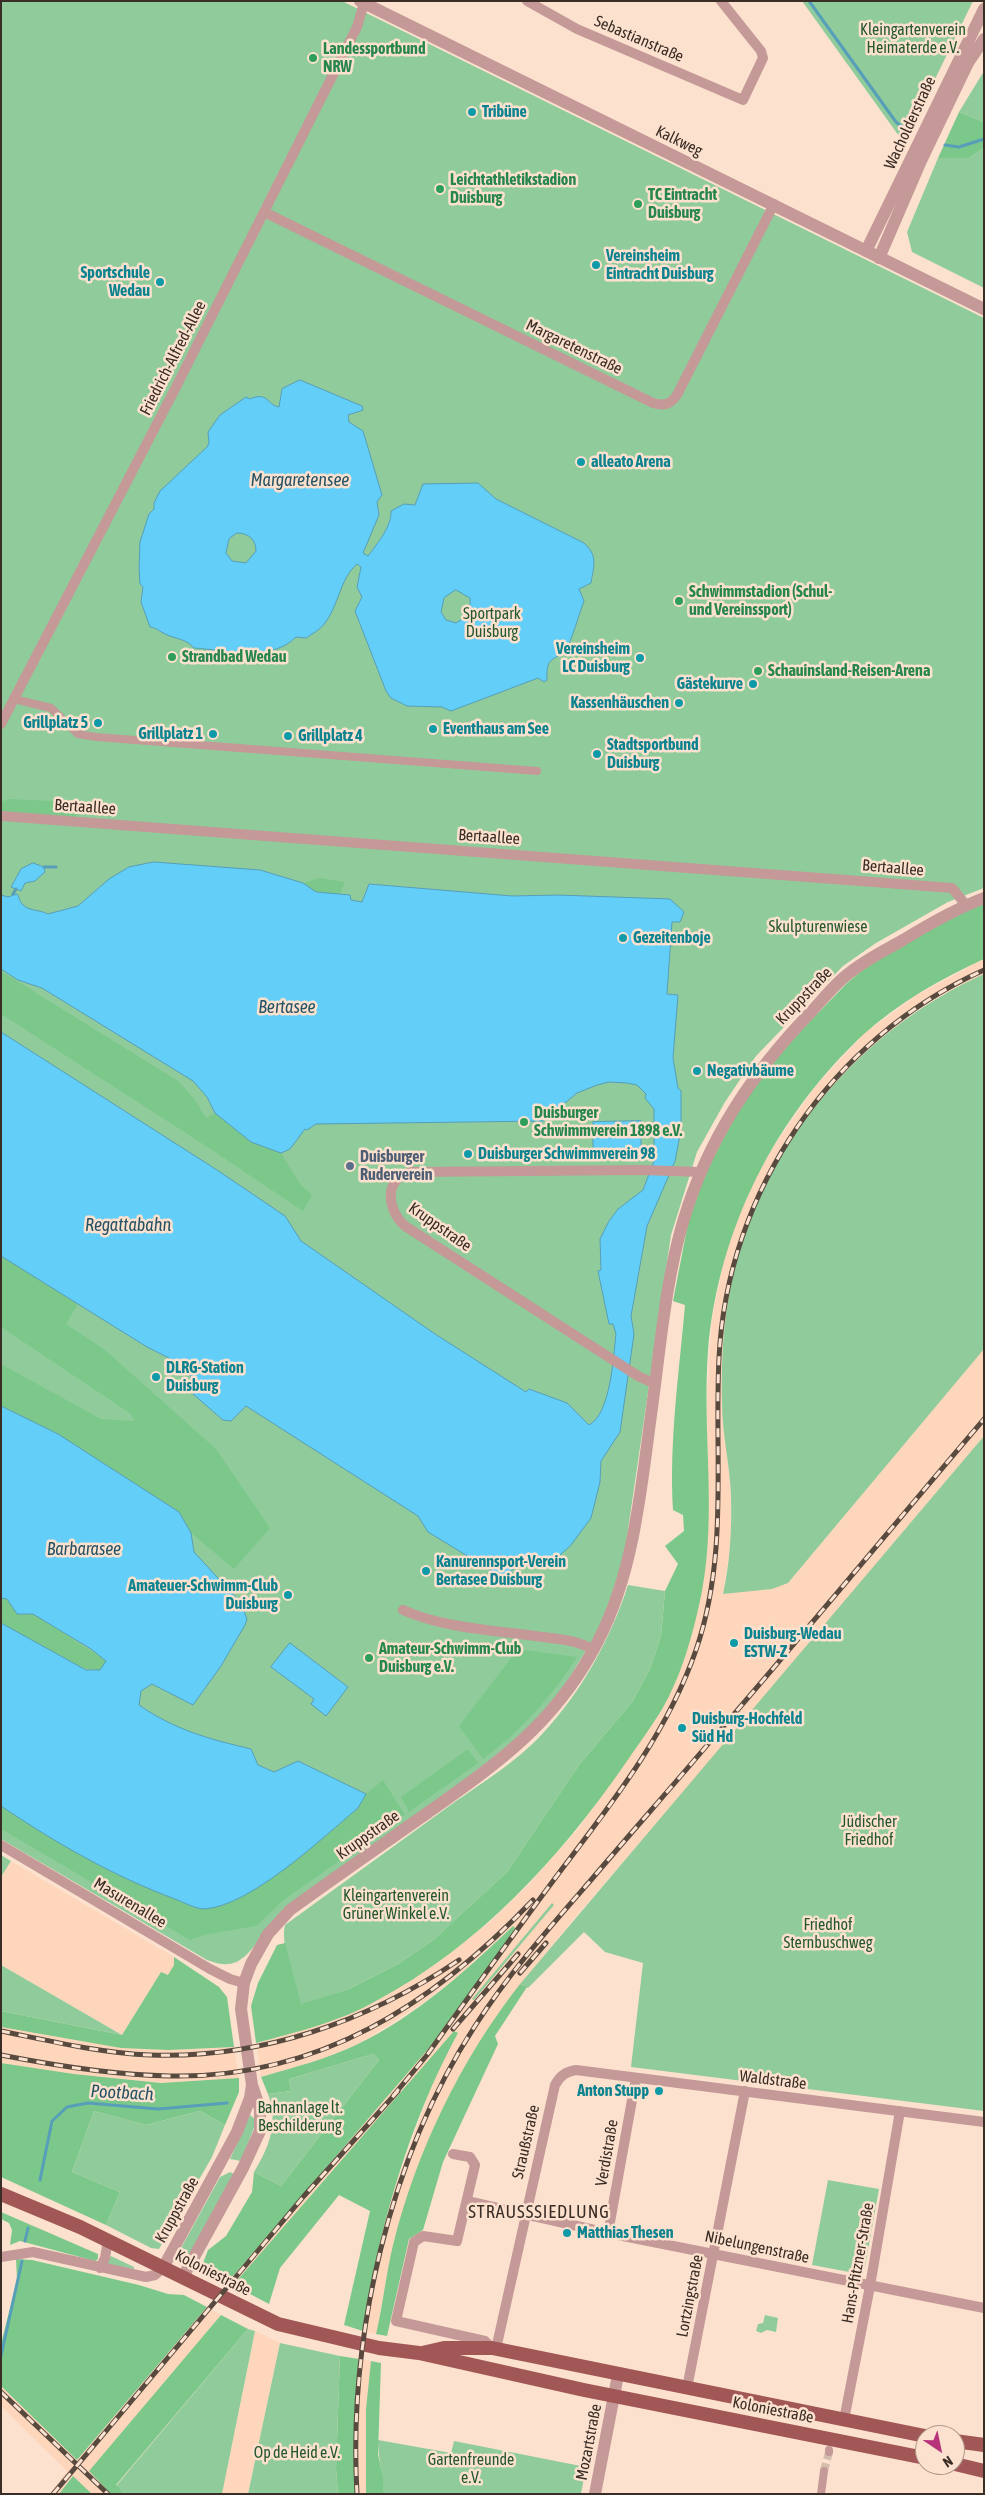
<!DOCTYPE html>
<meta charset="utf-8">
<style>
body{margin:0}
#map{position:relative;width:985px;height:2495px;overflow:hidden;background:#fce1cf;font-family:"Asap Condensed",sans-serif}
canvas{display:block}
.frame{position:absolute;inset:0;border:2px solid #3a2d25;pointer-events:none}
.north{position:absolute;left:915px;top:2425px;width:50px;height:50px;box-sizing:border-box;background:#fce1cf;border:1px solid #ae998b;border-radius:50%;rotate:146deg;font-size:14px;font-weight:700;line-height:20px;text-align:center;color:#3a2d25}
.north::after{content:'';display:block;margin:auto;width:18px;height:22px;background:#b7347b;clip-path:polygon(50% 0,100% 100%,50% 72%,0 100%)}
</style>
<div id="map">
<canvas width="985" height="2495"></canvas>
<div class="frame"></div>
<div class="north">N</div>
</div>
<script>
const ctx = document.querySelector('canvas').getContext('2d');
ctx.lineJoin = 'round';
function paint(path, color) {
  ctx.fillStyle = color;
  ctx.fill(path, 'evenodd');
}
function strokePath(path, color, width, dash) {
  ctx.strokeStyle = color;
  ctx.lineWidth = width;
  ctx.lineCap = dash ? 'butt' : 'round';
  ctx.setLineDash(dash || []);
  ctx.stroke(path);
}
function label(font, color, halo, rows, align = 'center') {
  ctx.font = font + ' "Asap Condensed",sans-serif';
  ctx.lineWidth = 5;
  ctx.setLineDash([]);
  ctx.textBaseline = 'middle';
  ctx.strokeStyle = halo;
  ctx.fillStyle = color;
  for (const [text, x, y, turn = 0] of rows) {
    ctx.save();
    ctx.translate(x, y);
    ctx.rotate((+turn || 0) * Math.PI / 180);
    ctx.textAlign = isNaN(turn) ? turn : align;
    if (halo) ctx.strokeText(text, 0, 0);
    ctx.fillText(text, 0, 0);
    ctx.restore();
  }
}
paint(new Path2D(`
 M984,959V974L940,996L914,1012L885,1035L834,1083L813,1108L781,1158L751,1221L731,1286L723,1355L722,1404L731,1495V1539L723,1594L788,1583L984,1349V1436L732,1736L571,1922L504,2005L455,2084L408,2196L393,2245L376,2334L363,2331L380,2243L393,2193L436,2074L458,2034L455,2031L233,2285L228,2282L429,2048L512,1927L458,1976L420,2005L360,2043L319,2060L261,2077L256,2043L306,2029L347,2015L375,2002L443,1959L491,1921L530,1883L579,1828L662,1710L676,1677L706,1544L708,1498L707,1402L712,1318L726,1251L751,1185L776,1143L816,1086L865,1033L917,995Z
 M11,1861L174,1957V1965L168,1976L161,1972L122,2035L1,1965V1877Z
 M1,2027L81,2041L169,2050L234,2047L239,2078L161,2083L74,2074L1,2063Z
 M207,2307L221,2315L89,2471L111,2494H92L73,2476L59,2494H49L67,2471L1,2406V2386L77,2460Z
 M255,2331L280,2343L248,2494H222Z
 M359,2359L371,2361L366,2409V2494H355L354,2465L355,2408Z`), '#fed6bb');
paint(new Path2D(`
 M1,1H342L984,318V888L948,902L876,943L843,966L756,1056L725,1102L697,1152L671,1235L624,1557L601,1626L562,1690L521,1736L261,1937C245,1959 235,1971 207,1960L1,1839Z
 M802,1H973L904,143Z
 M984,71V122L959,112Z
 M984,148V288L912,252L907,232L938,158H969Z
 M984,974V1349L788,1583L772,1589L723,1594C730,1562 732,1529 731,1496C730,1465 722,1434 722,1402C721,1364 723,1323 731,1285C759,1150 858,1030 984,974Z
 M984,1436V2111L631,2067L643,1963L605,1952L584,1932L528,1988L520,1984Z
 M628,1585L665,1591L661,1636L650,1669L632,1702L579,1765L507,1872L432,1941L398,1964L349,1989L300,2005C295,1984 280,1944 285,1925C338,1886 392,1848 445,1809C478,1785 516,1763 544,1732C582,1691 611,1638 628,1585Z
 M1,1855L11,1861L1,1877Z
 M552,1903L554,1905L474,2000L472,1999Z
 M1,1965L122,2035L1,2011Z
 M373,2054L379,2060L281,2186L254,2172C269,2147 279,2123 268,2094L291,2091L289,2079Z
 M94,2111L146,2125L200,2111L225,2125L212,2157L159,2249L151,2248L106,2225L120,2192L72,2172Z
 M250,2115L255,2119L254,2128L241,2161L230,2159Z
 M230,2172L234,2174L190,2255L180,2250L220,2177Z
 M828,2180L879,2189L865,2267L860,2274L812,2265Z
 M111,2256L134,2267V2269L106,2264Z
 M765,2315L778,2318L776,2332L767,2330L761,2333L756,2331L758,2324L763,2323Z
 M248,2329L255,2331L222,2494H124L116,2486Z
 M280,2343L340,2356L336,2468L338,2494H248Z
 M378,2440L451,2453L454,2441L586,2467L581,2494H384C383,2475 378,2458 378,2440Z`), '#90cc9b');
paint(new Path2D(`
 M959,112L984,122V148L969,158H938Z
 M8,799L78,802L77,817L1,812V802Z
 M320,878L345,882L340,894L316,892L303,883Z
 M984,904V959C942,978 898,1003 864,1034C775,1117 718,1230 708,1351C702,1430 717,1512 702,1591C694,1631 682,1676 661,1711C650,1729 637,1746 625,1764C559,1859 479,1946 376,2001C339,2022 297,2032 256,2043L251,2006L258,1983L277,1945L285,1943L301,2004L349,1989L398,1964L432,1941L507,1872L579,1765L632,1702L650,1669L661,1636L665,1591L678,1564L665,1546L684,1531L683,1515L673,1510C669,1441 679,1374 685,1305L673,1301L688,1223L705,1174L746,1095L770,1063L847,983L870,964L954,916Z
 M1,971L178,1081L195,1100L206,1118L215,1113L251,1142L281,1153L300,1184L312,1195L303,1211L209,1148L1,1014Z
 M1,1256L78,1304L66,1324L105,1350L216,1449L270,1528L234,1569L191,1533L179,1512L58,1434L1,1406V1364L101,1419L134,1421L131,1414L1,1327Z
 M1,1598L7,1599L17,1614H33L107,1661L100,1670C70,1671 27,1638 1,1623Z
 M518,1649L577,1657C552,1697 520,1731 483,1759L459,1726Z
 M468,1749L478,1763L409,1812L401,1797Z
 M383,1780L405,1815L285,1899L256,1926L204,1935L190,1940L1,1829V1806C56,1843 113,1876 175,1899C183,1902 196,1909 204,1909C250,1906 322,1838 358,1808L366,1794Z
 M513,1926L516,1929L429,2048L228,2282L203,2263L208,2250L226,2236L252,2192L254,2172L281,2186L379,2060L373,2054L289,2079L291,2091L268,2094L261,2077C295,2067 327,2059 358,2044C416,2016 467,1970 513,1926Z
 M174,1957L219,1987L227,1997L234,2047L169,2050L121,2048L1,2027V2011L122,2035L161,1972L168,1975L174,1965Z
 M520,1984L527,1987L495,2036L498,2044L443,2162L423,2230L409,2239L387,2336L376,2334C383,2304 386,2274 393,2245C416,2152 461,2059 520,1984Z
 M454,2031L458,2033C408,2125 379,2228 363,2331L344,2325L370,2211L339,2195L280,2268L269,2304L233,2285Z
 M1,2063L74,2074L161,2083L239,2078V2092L225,2125L200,2111L146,2125L94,2111L72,2172L120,2192L106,2225L1,2177Z
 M1,2212L98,2254V2259L95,2261L20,2241L10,2245L12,2230L9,2223L1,2219Z
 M16,2259L32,2260L139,2285L168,2294L184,2295L207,2307L77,2460L1,2386V2344L17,2280Z
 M221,2315L248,2329L116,2485L124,2494H111L89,2471Z
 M340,2356L359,2359L355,2408V2494H338L336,2468Z
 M371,2361L381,2363L378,2454L383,2478L384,2494H366V2409Z
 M73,2476L92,2494H59Z`), '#7cc88b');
const water = new Path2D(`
 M300,380L362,406L363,410L348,415L349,422L363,431L382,495L377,502L379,515L363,553L368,556C377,544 392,526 391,511L404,504L415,505L423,484L478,483L496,499L584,543C598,556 594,564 591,583L579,589L584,601C580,611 571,643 566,649C554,663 546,654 547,680L544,682L538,678L451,711L442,707L407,706L391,698L386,691L355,611L362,597L357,587L361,567L357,564C340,578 339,605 325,623C321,629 312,634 306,638L296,637C272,662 226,650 194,648C185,638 175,639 165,634C159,631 157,628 150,627L141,602L143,587L140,584L139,568L140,542L149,514L154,509V503L160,491L207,447L209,443L208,432L220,415L246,397L250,399C268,391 267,405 279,407L282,389ZM237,533C249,533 256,540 256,551L246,563L232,561L226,553L229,539ZM456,590L470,598C471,611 468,616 456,623L446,620L441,612L444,598Z
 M154,862L260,870L303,883L316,892L350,895L351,900L362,902L369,884L512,896L558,895L670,899L684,912L680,922H672L667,994L678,995L673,1058L678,1088L681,1091V1130L675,1161L647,1226L631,1316L634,1334L620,1432L601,1461L600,1482L591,1518L571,1545L559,1556L522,1564L504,1575L497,1574L428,1532L418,1516L246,1406L231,1421L223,1420L193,1394L190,1374L193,1370L147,1347L1,1256V1032L217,1170L285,1216L301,1241L435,1334L526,1392L529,1389L567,1403L589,1425C611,1413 613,1358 616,1334L613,1324H609L598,1271L601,1270L600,1239L609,1221L618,1209L643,1190L654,1161V1109L645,1098L646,1094L637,1085L627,1083L609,1082L597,1085L577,1093L543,1121L316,1124L307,1130L305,1129L290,1149L281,1153L251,1142L215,1113L207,1097L193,1081L42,988L18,980L1,969V895L8,897L17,894C19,896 19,899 20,901C26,912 39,909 48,914L78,906L109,879L129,867Z
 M33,863L44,867L45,872L35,881L25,883L21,891L11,887L21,869Z
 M641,1121V1152H593V1122Z
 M1,1406L58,1434L179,1512L191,1533L194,1552L241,1603L247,1619L245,1625L221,1666L193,1705L152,1684L141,1691L139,1705C175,1730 209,1739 251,1749L258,1765L274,1772L298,1761L366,1794L358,1808C322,1838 251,1906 204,1909C196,1909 183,1902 175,1899C113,1876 56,1843 1,1806V1623L86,1670H100L106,1661L91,1649L33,1614H17L7,1599L1,1598Z
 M290,1643L348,1687L326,1716L311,1704L314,1699L271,1667Z`);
paint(water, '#63cff9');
strokePath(water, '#579eb9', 1);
strokePath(new Path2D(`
 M809,1L896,122L907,131
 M945,145L959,147L984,139
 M44,867H56
 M13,894L16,889
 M40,2180L52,2121L67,2107L88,2103L158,2109L227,2103
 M25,2241L28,2228
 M1,2356L22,2261`), '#579eb9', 3);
strokePath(new Path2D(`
 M824,2471L829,2452`), '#d5bdad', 8, [8, 4]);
strokePath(new Path2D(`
 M14,699L51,708L78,734L96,737L537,771
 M829,2452V2450
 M821,2494L824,2471`), '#c49997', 8);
strokePath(new Path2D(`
 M527,1L577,29L743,100L763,58L761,51L721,1
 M264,212L653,403C664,406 670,405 677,395L774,204
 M1,724L175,389L357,27L364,3
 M1,816L952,888L966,905
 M655,1384L638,1376L405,1226C387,1210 383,1179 411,1172L642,1170L701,1172
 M403,1610C443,1628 492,1630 535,1636C557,1639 575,1639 594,1650
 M1,1845L210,1969L230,1979L244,1983
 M453,2154L470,2157L475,2165L457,2241L423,2236L414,2242L396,2321L485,2341L492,2348
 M467,2201L608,2233L984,2308
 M608,2233L636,2078
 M1,2257L33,2252L146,2277L155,2275L163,2268
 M100,2268L105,2258L108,2240
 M496,2349L555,2085C560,2076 565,2072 576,2070L984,2122
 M687,2388L745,2091
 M844,2420L870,2286L900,2111`), '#c49997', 10);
strokePath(new Path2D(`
 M360,1L984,309
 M866,251L984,9
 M879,258L920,163L968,63L984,39
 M163,2268L237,2132L250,2098L252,2085
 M183,2277L243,2168L260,2131V2109L252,2085L241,2009L244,1983L251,1964L268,1934L290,1910C334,1878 379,1847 423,1816C492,1767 549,1729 591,1654C633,1582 640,1496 651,1415C660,1351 665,1283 683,1222C707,1140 752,1073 811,1012C821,1001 831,989 842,979C860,963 882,952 903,940C929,924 955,909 984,898
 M595,2494L618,2375`), '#c49997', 12);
strokePath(new Path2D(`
 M1,2194L80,2227L278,2324L379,2348L419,2353L584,2390L925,2458
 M422,2353L444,2348H492L925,2436
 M955,2441L984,2445
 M955,2464L984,2471`), '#a15755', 14);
const rail = new Path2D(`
 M520,1973L546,1943
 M453,2029L518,1954
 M1,2031C50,2041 100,2053 150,2055C262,2059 368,2021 459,1960
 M1,2055C57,2066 113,2075 170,2076C318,2079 434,2004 533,1900
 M393,2096L427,2055C471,1994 514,1933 559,1873C612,1803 667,1734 696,1650C729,1554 714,1456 719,1358C727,1191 832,1038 984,970
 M1,2392L108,2494
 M53,2494L304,2196L398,2091
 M357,2494C348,2337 389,2158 475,2026C509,1973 550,1927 591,1880C630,1834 670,1789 709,1743C802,1636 892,1527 984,1419`);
strokePath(rail, '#594a40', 5);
strokePath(rail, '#fce1cf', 3, [9]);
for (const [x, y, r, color] of [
 [313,58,5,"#2e9e5b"],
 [472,112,5,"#0f9aa8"],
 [440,189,5,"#2e9e5b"],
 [638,204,5,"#2e9e5b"],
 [596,265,5,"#0f9aa8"],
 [160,282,5,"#0f9aa8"],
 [581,462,5,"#0f9aa8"],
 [679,601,5,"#2e9e5b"],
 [172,657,5,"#2e9e5b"],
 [640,658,5,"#0f9aa8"],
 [758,671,5,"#2e9e5b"],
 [753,684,5,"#0f9aa8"],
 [679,703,5,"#0f9aa8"],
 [98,723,5,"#0f9aa8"],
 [433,729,5,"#0f9aa8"],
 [213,734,5,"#0f9aa8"],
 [288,736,5,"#0f9aa8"],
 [597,754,5,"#0f9aa8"],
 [623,938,5,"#0f9aa8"],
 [697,1071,5,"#0f9aa8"],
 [524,1122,5,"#2e9e5b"],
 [468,1154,5,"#0f9aa8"],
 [350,1166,5,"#5c6f8a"],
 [156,1377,5,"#0f9aa8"],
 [426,1571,5,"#0f9aa8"],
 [288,1595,5,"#0f9aa8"],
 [734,1643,5,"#0f9aa8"],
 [369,1658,5,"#2e9e5b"],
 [682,1728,5,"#0f9aa8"],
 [659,2091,5,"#0f9aa8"],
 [567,2233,5,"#0f9aa8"]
]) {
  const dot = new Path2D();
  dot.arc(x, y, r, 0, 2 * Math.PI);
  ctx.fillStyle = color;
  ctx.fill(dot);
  strokePath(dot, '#fce1cf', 2);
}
label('16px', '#22572f', '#fce1cf', [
 ["Kleingartenverein",913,30],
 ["Heimaterde e.V.",913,48],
 ["Sportpark",492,614],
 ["Duisburg",492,632],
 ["Skulpturenwiese",818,927],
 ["Jüdischer",869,1822],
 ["Friedhof",869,1840],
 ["Kleingartenverein",396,1896],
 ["Grüner Winkel e.V.",396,1914],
 ["Friedhof",828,1925],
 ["Sternbuschweg",828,1943],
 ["Bahnanlage lt.",300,2108],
 ["Beschilderung",300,2126],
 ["Op de Heid e.V.",297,2453],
 ["Gartenfreunde",471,2460],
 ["e.V.",471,2478]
]);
label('16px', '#3a2d25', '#fce1cf', [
 ["Sebastianstraße",639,39,23],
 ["Wacholderstraße",910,123,-65],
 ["Kalkweg",679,141,26],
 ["Margaretenstraße",574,347,26],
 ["Friedrich-Alfred-Allee",173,358,-63],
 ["Bertaallee",85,807,4],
 ["Bertaallee",489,837,4],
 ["Bertaallee",893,868,5],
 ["Kruppstraße",804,996,-46],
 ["Kruppstraße",440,1227,35],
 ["Kruppstraße",368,1835,-35],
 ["Masurenallee",130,1903,31],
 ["Waldstraße",773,2080,7],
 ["Straußstraße",526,2142,-77],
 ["Verdistraße",607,2153,-80],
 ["Kruppstraße",177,2210,-61],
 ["Nibelungenstraße",757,2247,12],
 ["Hans-Pfitzner-Straße",858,2263,-80],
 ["Koloniestraße",213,2273,27],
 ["Lortzingstraße",690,2296,-79],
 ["Koloniestraße",773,2410,11],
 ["Mozartstraße",589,2442,-79]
]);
label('bold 16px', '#27864d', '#fce1cf', [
 ["Landessportbund",323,49],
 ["NRW",323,67],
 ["Leichtathletikstadion",450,180],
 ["Duisburg",450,198],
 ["TC Eintracht",648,195],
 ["Duisburg",648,213],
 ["Schwimmstadion (Schul-",689,592],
 ["und Vereinssport)",689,610],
 ["Strandbad Wedau",182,657],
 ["Schauinsland-Reisen-Arena",768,671],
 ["Duisburger",534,1113],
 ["Schwimmverein 1898 e.V.",534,1131],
 ["Amateur-Schwimm-Club",379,1649],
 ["Duisburg e.V.",379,1667]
], 'left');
label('bold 16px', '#0d838f', '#fce1cf', [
 ["Tribüne",482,112],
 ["Vereinsheim",606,256],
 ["Eintracht Duisburg",606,274],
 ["Sportschule",150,273,"right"],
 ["Wedau",150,291,"right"],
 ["alleato Arena",591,462],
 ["Vereinsheim",630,649,"right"],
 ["LC Duisburg",630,667,"right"],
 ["Gästekurve",743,684,"right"],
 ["Kassenhäuschen",669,703,"right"],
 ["Grillplatz 5",88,723,"right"],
 ["Eventhaus am See",443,729],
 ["Grillplatz 1",203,734,"right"],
 ["Grillplatz 4",298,736],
 ["Stadtsportbund",607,745],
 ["Duisburg",607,763],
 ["Gezeitenboje",633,938],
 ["Negativbäume",707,1071],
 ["Duisburger Schwimmverein 98",478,1154],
 ["DLRG-Station",166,1368],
 ["Duisburg",166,1386],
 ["Kanurennsport-Verein",436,1562],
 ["Bertasee Duisburg",436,1580],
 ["Amateuer-Schwimm-Club",278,1586,"right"],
 ["Duisburg",278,1604,"right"],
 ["Duisburg-Wedau",744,1634],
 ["ESTW-Z",744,1652],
 ["Duisburg-Hochfeld",692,1719],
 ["Süd Hd",692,1737],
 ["Anton Stupp",649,2091,"right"],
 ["Matthias Thesen",577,2233]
], 'left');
label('bold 16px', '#4e5e75', '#fce1cf', [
 ["Duisburger",360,1157],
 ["Ruderverein",360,1175]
], 'left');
label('italic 18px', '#255365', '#fce1cf', [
 ["Margaretensee",300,480],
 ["Bertasee",287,1007],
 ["Regattabahn",128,1225],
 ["Barbarasee",84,1549],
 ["Pootbach",122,2093,3]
]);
ctx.letterSpacing = '1px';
label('18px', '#3a2d25', '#fce1cf', [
 ["STRAUSSSIEDLUNG",539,2212]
]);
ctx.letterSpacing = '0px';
</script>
